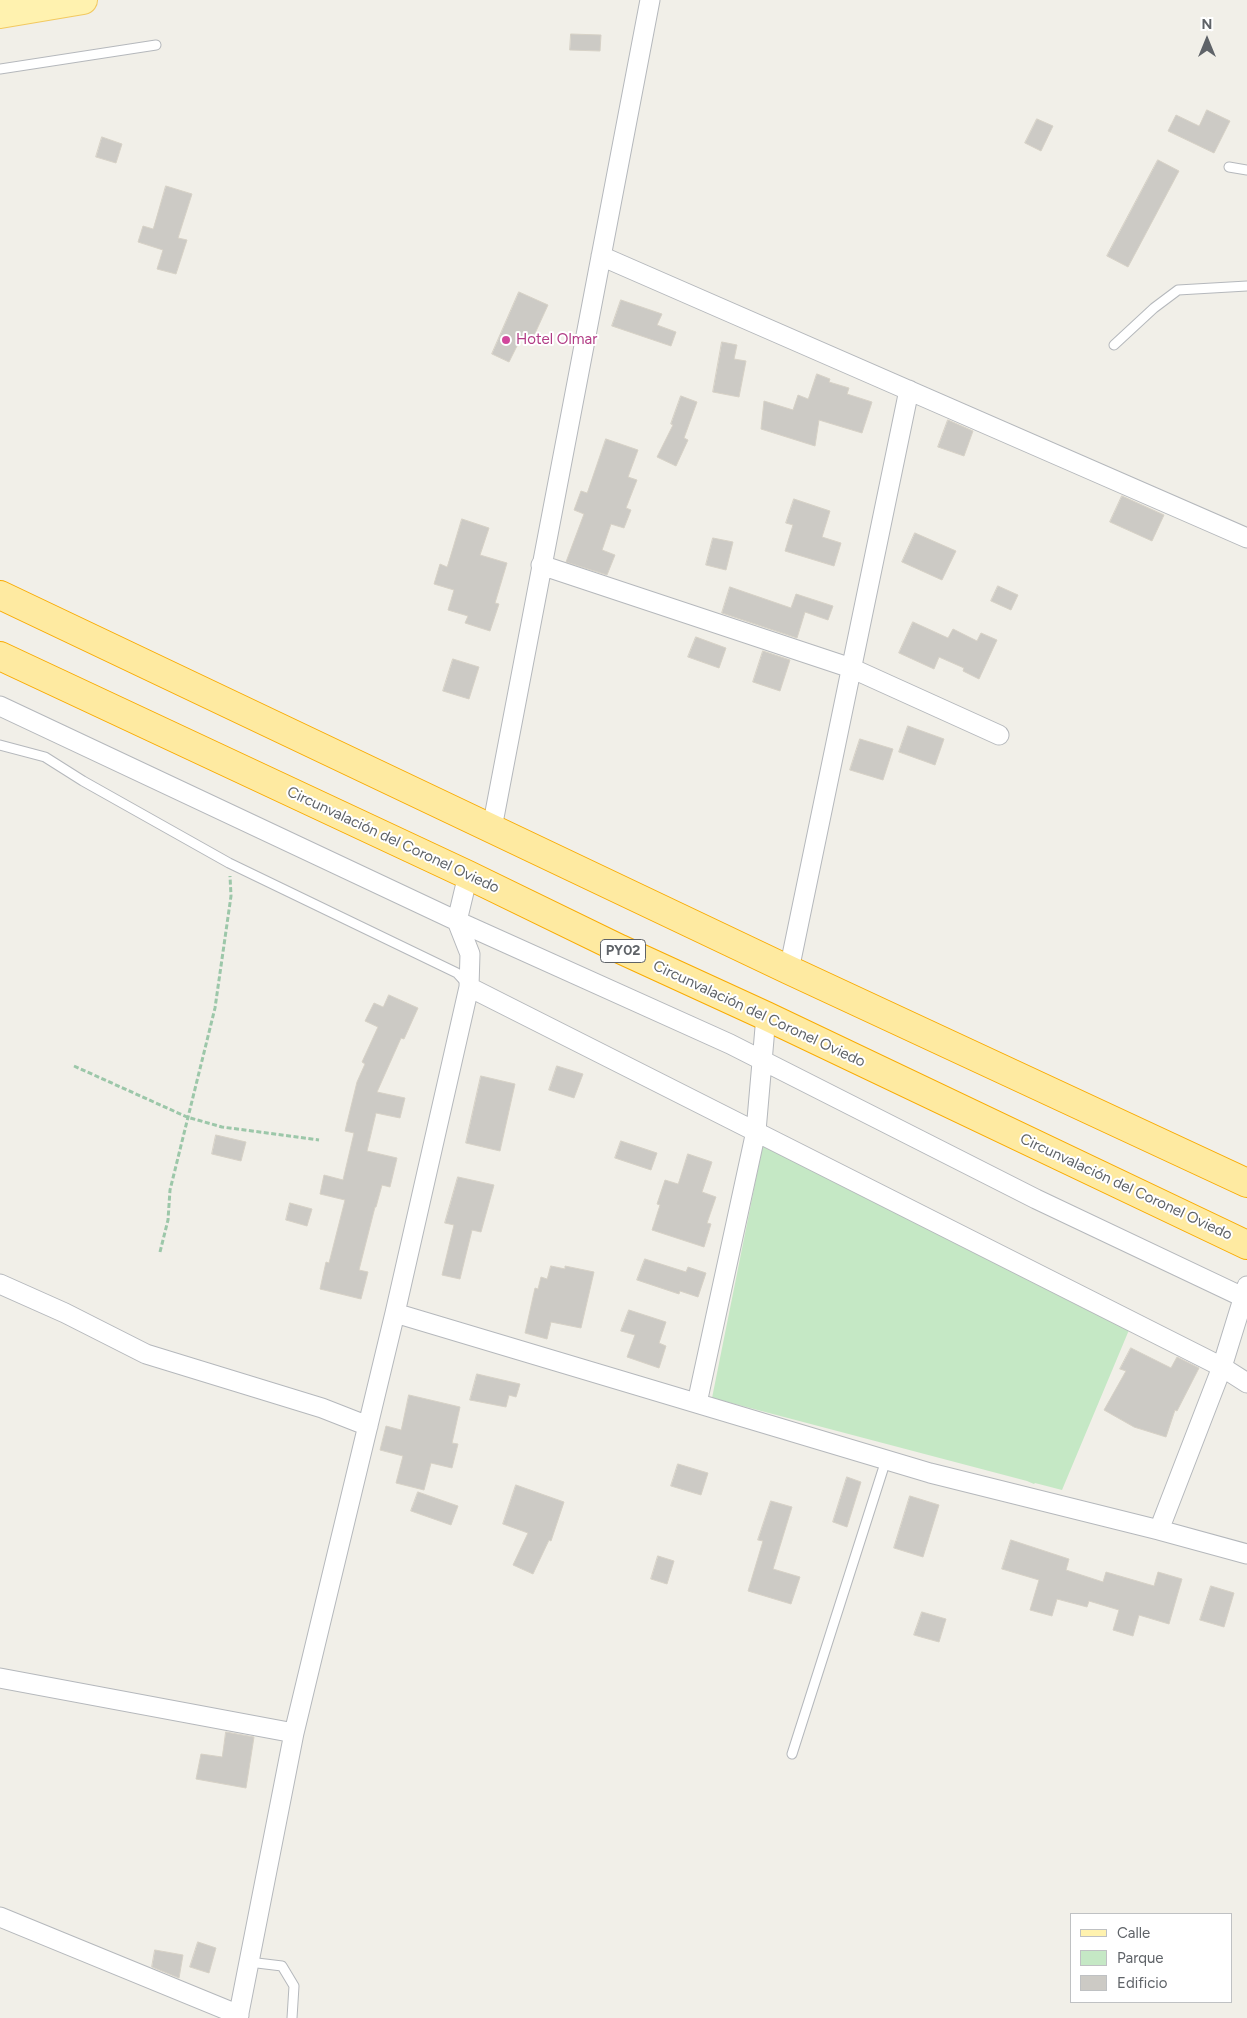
<!DOCTYPE html>
<meta charset="utf-8">
<style>
body{margin:0}
#map{position:relative;width:1247px;height:2018px;overflow:hidden;background:#f1efe8;font-family:Figtree,sans-serif}
canvas{display:block}
.legend{position:absolute;left:1070px;top:1913px;width:162px;height:90px;box-sizing:border-box;background:#fff;border:1px solid #bfc1c3;margin:0;padding:6px 9px;list-style:none;font-size:15px;color:#5f6368}
.legend li{display:flex;align-items:center;gap:10px;height:25px}
.legend b{width:25px;border:1px solid #bfc1c3}
.north{position:absolute;left:1182px;top:15px;width:50px;height:50px;-webkit-text-stroke:4px #fff;paint-order:stroke;rotate:0deg;font-size:14px;font-weight:700;line-height:20px;text-align:center;color:#5f6368}
.north::after{content:'';display:block;margin:auto;width:18px;height:22px;background:#5f6368;clip-path:polygon(50% 0,100% 100%,50% 72%,0 100%)}
</style>
<div id="map">
<canvas width="1247" height="2018"></canvas>
<ul class="legend">
<li><b style="height:6px;background:#fff2af"></b>Calle</li>
<li><b style="height:14px;background:#c5e8c5"></b>Parque</li>
<li><b style="height:14px;background:#cccac5"></b>Edificio</li>
</ul>
<div class="north">N</div>
</div>
<script>
const ctx = document.querySelector('canvas').getContext('2d');
ctx.lineJoin = 'round';
function paint(path, color) {
  ctx.fillStyle = color;
  ctx.fill(path, 'evenodd');
}
function strokePath(path, color, width, dash) {
  ctx.strokeStyle = color;
  ctx.lineWidth = width;
  ctx.lineCap = dash ? 'butt' : 'round';
  ctx.setLineDash(dash || []);
  ctx.stroke(path);
}
function label(font, color, halo, rows, align = 'center') {
  ctx.font = font + ' Figtree,sans-serif';
  ctx.lineWidth = 4;
  ctx.setLineDash([]);
  ctx.textBaseline = 'middle';
  ctx.strokeStyle = halo;
  ctx.fillStyle = color;
  for (const [text, x, y, turn = 0] of rows) {
    ctx.save();
    ctx.translate(x, y);
    ctx.rotate((+turn || 0) * Math.PI / 180);
    ctx.textAlign = isNaN(turn) ? turn : align;
    if (halo) ctx.strokeText(text, 0, 0);
    ctx.fillText(text, 0, 0);
    ctx.restore();
  }
}
paint(new Path2D(`
 M763,1144L1129,1330L1062,1490L1035,1483L1034,1484L1027,1481L712,1398Z`), '#c5e8c5');
const building = new Path2D(`
 M571,34L601,35L600,51L570,50Z
 M1207,110L1230,121L1214,153L1168,131L1176,115L1199,126Z
 M1037,119L1053,126L1041,151L1025,143Z
 M102,137L122,144L116,163L96,157Z
 M1158,160L1179,171L1128,267L1107,256Z
 M166,186L192,194L178,238L187,240L176,274L157,269L163,250L138,242L143,226L153,229Z
 M519,292L548,305L532,340L522,336L509,362L492,354Z
 M621,300L662,314L657,325L676,332L671,346L612,326Z
 M722,342L737,345L734,359L746,361L739,397L713,392Z
 M817,374L830,379L829,382L849,388L847,394L872,402L862,433L819,420L815,446L761,429L764,401L793,410L798,395L808,399Z
 M681,396L697,402L684,438L688,440L676,466L657,457L673,425L671,424Z
 M948,420L973,431L964,456L938,447Z
 M606,439L638,450L628,477L637,480L626,508L631,510L624,528L611,524L602,550L615,555L607,575L566,562L584,514L574,510L581,491L587,493Z
 M1122,496L1164,515L1152,541L1110,522Z
 M794,499L830,511L822,537L841,543L834,566L785,551L793,525L786,523Z
 M462,519L489,528L480,555L507,563L495,603L499,604L490,631L465,623L468,616L448,610L454,590L434,584L440,564L447,567Z
 M915,533L956,551L942,580L902,562Z
 M713,538L733,542L726,570L706,565Z
 M998,586L1018,595L1011,610L991,601Z
 M730,587L791,608L796,594L833,606L828,620L805,612L797,638L722,613Z
 M913,622L948,638L953,629L977,641L981,633L997,640L979,679L963,671L964,668L939,657L934,669L899,653Z
 M696,637L726,648L719,668L688,657Z
 M763,651L790,660L780,691L753,682Z
 M453,659L479,667L469,699L443,691Z
 M908,726L944,739L935,765L899,752Z
 M860,739L893,749L883,780L850,770Z
 M389,995L418,1008L404,1039L401,1038L377,1092L405,1098L400,1118L376,1113L367,1151L397,1158L390,1187L382,1185L376,1207H375L359,1270L368,1272L361,1299L320,1289L326,1262L329,1263L345,1200L320,1194L324,1175L343,1180L354,1133L345,1131L357,1082L365,1064L362,1062L378,1027L365,1021L374,1003L383,1007Z
 M557,1066L583,1074L574,1098L549,1090Z
 M481,1076L515,1084L500,1151L466,1143Z
 M216,1135L246,1142L241,1161L212,1154Z
 M621,1141L657,1153L651,1170L615,1158Z
 M688,1154L712,1162L702,1192L716,1197L707,1223L711,1224L704,1247L652,1230L660,1205L657,1204L665,1180L678,1184Z
 M458,1177L494,1185L481,1232L472,1230L460,1279L442,1275L454,1225L445,1223Z
 M290,1203L312,1209L307,1226L286,1220Z
 M645,1259L686,1272L688,1267L706,1273L698,1297L680,1291L679,1294L637,1280Z
 M551,1266L565,1269V1266L594,1272L581,1328L551,1322L547,1339L525,1333L535,1288L538,1289L541,1277L547,1279Z
 M629,1310L666,1322L659,1343L666,1346L659,1368L627,1357L635,1335L621,1331Z
 M1131,1348L1171,1368L1177,1357L1199,1368L1177,1411L1175,1410L1166,1437L1134,1427L1104,1410L1126,1371L1120,1369Z
 M477,1374L520,1384L516,1397L509,1395L506,1407L470,1400Z
 M409,1395L460,1407L452,1443L458,1444L452,1468L431,1463L424,1490L396,1483L403,1456L380,1450L386,1426L401,1430Z
 M678,1464L708,1473L701,1495L671,1486Z
 M847,1477L861,1482L847,1527L833,1522Z
 M516,1485L564,1502L551,1541L549,1540L533,1574L513,1565L528,1533L503,1524Z
 M418,1492L458,1506L451,1525L411,1511Z
 M910,1496L939,1505L923,1557L894,1548Z
 M771,1501L792,1507L773,1569L800,1577L791,1604L748,1591L763,1541L758,1540Z
 M1011,1540L1069,1559L1066,1570L1103,1582L1106,1572L1154,1586L1158,1572L1182,1579L1169,1624L1139,1615L1133,1636L1113,1630L1119,1610L1089,1601L1087,1607L1057,1599L1052,1616L1030,1610L1039,1580L1002,1569Z
 M658,1556L674,1561L667,1584L651,1579Z
 M1211,1586L1234,1593L1224,1627L1200,1620Z
 M922,1612L946,1619L939,1642L914,1635Z
 M226,1732L254,1737L246,1788L196,1779L201,1754L222,1757Z
 M198,1942L216,1948L209,1973L190,1967Z
 M155,1950L183,1955L179,1978L152,1967Z`);
paint(building, '#cccac5');
strokePath(building, '#d6d1c6', 1);
const service = new Path2D(`
 M0,69L156,45
 M1229,167L1247,170
 M1114,345L1154,308L1178,290L1247,286
 M0,745L45,757L83,781L229,863L457,973L467,984
 M792,1754L886,1460
 M249,1962L282,1966L294,1986L292,2018`);
const minor = new Path2D(`
 M601,256L1247,538
 M541,565L851,668L999,735
 M0,706L457,921L730,1044L1036,1199L1247,1299
 M492,828L650,0
 M789,970L909,390
 M469,987L1222,1367L1247,1383
 M0,1284L65,1313L146,1354L322,1408L368,1426
 M395,1313L930,1473L1159,1530L1247,1554
 M697,1403L756,1131L766,1016
 M1159,1530L1222,1367L1247,1286
 M0,1678L294,1733
 M0,1917L239,2015
 M238,2018L294,1733L395,1313L469,987L470,954L457,921L468,875`);
const primary = new Path2D(`
 M0,14L83,0`);
const trunk = new Path2D(`
 M0,595L789,970L1247,1183
 M0,656L468,875L620,949L766,1016L1247,1245`);
strokePath(service, '#b5b8bc', 11);
strokePath(minor, '#b5b8bc', 21);
strokePath(primary, '#f2c960', 30);
strokePath(trunk, '#f9ab00', 30);
strokePath(new Path2D(`
 M74,1066L187,1117L222,1127L319,1140
 M160,1252L168,1220L170,1190L215,1008L231,896L230,876`), '#9cc7a9', 3, [5, 2.5]);
strokePath(service, '#fff', 9);
strokePath(minor, '#fff', 19);
strokePath(primary, '#fff2af', 28);
strokePath(trunk, '#feeaa1', 28);
for (const [x, y, r, color] of [
 [506,340,5,"#d1479c"]
]) {
  const dot = new Path2D();
  dot.arc(x, y, r, 0, 2 * Math.PI);
  ctx.fillStyle = color;
  ctx.fill(dot);
  strokePath(dot, '#fff', 2);
}
for (const [x, y, w] of [
 [623,951,45]
]) {
  const box = new Path2D();
  box.roundRect(x - w / 2, y - 11.5, w, 23, 4);
  ctx.fillStyle = '#fff';
  ctx.fill(box);
  strokePath(box, '#5f6368', 1);
}
label('bold 14px', '#5f6368', null, [
 ["PY02",623,951]
]);
label('15px', '#b23c85', '#fff', [
 ["Hotel Olmar",516,340]
], 'left');
label('15px', '#5f6368', '#fff', [
 ["Circunvalación del Coronel Oviedo",393,840,25],
 ["Circunvalación del Coronel Oviedo",759,1014,25],
 ["Circunvalación del Coronel Oviedo",1126,1187,25]
]);
</script>
